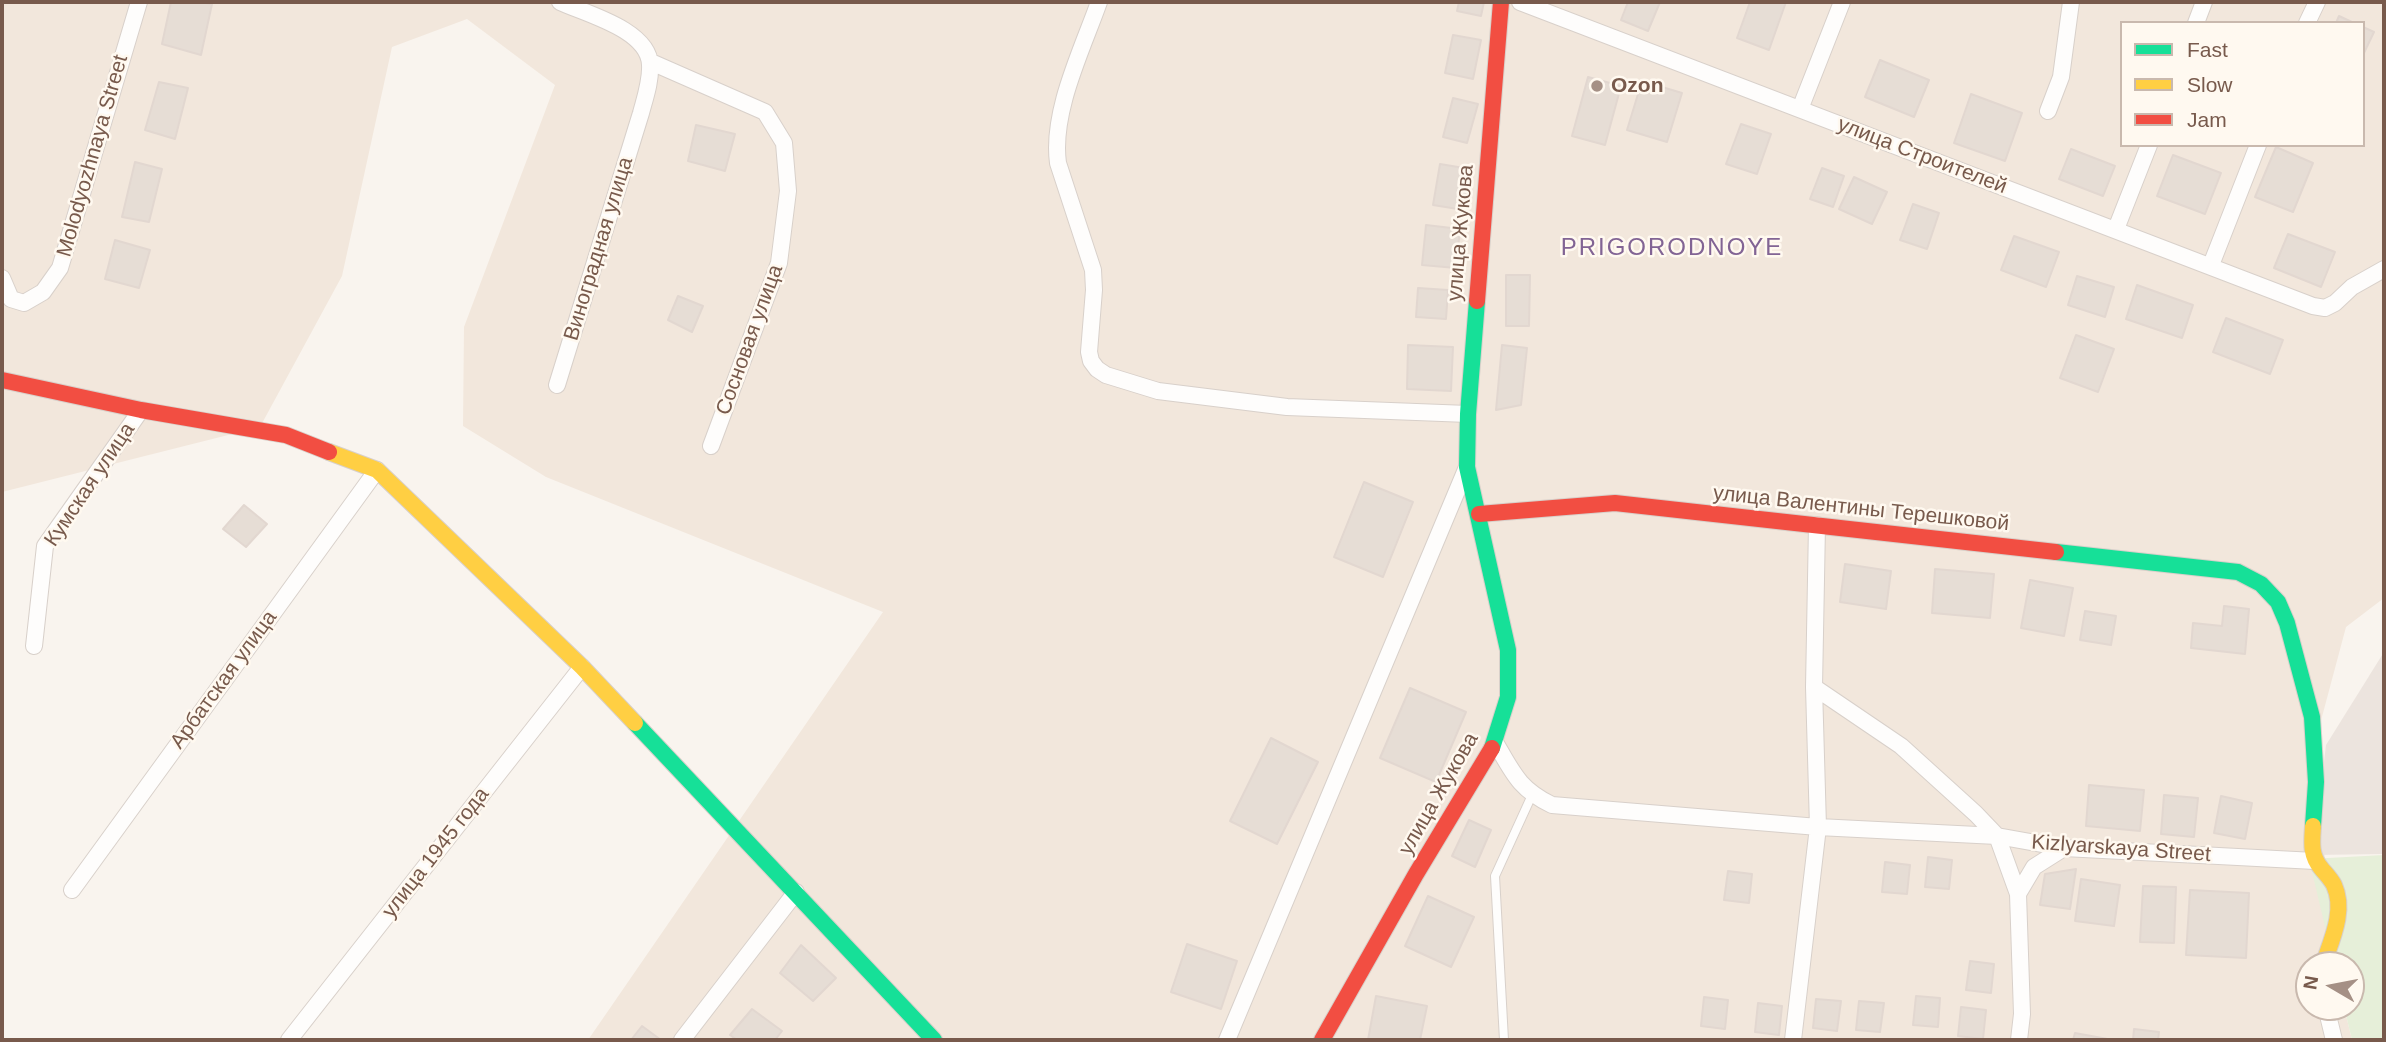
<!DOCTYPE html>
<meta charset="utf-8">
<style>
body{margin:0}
#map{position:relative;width:2386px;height:1042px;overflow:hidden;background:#f9f4ee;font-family:Helvetica,sans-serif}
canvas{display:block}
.frame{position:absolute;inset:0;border:4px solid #785a4c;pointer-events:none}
.legend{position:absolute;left:2120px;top:21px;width:245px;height:126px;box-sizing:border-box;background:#fff9f0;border:2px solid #c9b9ae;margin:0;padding:9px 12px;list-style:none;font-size:21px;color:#785a4c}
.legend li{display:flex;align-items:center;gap:14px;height:35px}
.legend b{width:35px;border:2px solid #c9b9ae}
.north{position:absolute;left:2295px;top:951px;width:70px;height:70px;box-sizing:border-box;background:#fff9f0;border:2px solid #c9b9ae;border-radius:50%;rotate:280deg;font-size:19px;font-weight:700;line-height:28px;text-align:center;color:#785a4c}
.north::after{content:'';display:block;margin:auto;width:24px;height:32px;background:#a59085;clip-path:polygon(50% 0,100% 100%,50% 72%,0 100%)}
</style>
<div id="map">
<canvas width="2386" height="1042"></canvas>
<div class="frame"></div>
<ul class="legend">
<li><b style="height:9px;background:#16e098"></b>Fast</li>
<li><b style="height:9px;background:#ffcf43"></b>Slow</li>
<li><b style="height:9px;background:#f24e42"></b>Jam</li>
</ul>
<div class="north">N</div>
</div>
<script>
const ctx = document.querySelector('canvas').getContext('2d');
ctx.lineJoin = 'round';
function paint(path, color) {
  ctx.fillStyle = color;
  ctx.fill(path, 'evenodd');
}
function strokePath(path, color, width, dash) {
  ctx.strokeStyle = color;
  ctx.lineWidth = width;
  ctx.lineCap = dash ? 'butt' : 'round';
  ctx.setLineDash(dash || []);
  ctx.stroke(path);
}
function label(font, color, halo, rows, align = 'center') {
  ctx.font = font + ' Helvetica,sans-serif';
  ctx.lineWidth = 5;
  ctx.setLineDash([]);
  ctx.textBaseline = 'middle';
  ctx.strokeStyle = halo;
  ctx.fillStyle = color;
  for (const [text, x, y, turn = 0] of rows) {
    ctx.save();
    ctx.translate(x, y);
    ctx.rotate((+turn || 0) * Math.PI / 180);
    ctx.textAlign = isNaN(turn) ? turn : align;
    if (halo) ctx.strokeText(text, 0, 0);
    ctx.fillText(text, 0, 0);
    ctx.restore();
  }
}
paint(new Path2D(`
 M2,2H2384V598L2346,627L2315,743L2334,965H2309V1007H2344L2352,1040H588L883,612L546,477L463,426L464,327L555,85L467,19L392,47L342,276L260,427L2,492ZM2122,23H2363V145H2122Z`), '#f2e7dc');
paint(new Path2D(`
 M2384,652V854L2313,855L2326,745Z`), '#ece4de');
paint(new Path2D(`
 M2384,855V1040H2352L2344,1007H2351V965H2334L2309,859Z`), '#e6efd9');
const building = new Path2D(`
 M171,2H200L212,4L201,55L162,44Z
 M1459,2H1484L1481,16L1457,11Z
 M1628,2H1660L1648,31L1621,20Z
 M1750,2H1786L1769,50L1737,38Z
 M2339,16L2354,23H2336Z
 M2363,27L2374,32L2363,55Z
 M1453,35L1481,40L1473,79L1445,73Z
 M1880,60L1929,80L1914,117L1865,97Z
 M1588,77L1621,86L1605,145L1572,136Z
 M1642,81L1682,93L1667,142L1627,130Z
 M159,82L188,88L175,139L145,130Z
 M1971,94L2022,113L2005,161L1954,143Z
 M1453,98L1478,104L1467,143L1443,137Z
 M1741,124L1771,134L1757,174L1726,164Z
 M696,125L735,134L725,171L688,161Z
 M2276,147L2313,163L2293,212L2255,197Z
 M2071,149L2115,166L2103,196L2059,179Z
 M2173,155L2221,173L2205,214L2157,196Z
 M135,162L162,169L149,222L122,217Z
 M1440,164L1470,169L1464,210L1433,205Z
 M1822,168L1844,176L1833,207L1810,199Z
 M1854,177L1887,192L1872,224L1839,209Z
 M1913,204L1939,213L1927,249L1900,240Z
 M1426,225L1460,229L1456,268L1422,265Z
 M2288,234L2335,252L2321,287L2274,268Z
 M2014,236L2059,252L2046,287L2001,270Z
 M115,240L150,250L139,288L105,279Z
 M1506,275H1530L1529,326H1506Z
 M2077,276L2114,287L2105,317L2068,305Z
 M2137,285L2193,305L2182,338L2126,319Z
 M1418,288L1448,290L1446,319L1416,317Z
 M678,296L703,306L692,332L668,320Z
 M2226,318L2283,340L2270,374L2213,352Z
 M2076,335L2114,349L2098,392L2060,378Z
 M1408,345L1453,347L1451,391L1407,389Z
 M1502,345L1527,348L1521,405L1496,410Z
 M1364,482L1413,502L1383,577L1334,557Z
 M244,505L267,524L246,547L223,529Z
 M1845,564L1891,571L1886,609L1840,602Z
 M1935,569L1994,574L1990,618L1932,613Z
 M2030,580L2073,588L2064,636L2021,628Z
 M2224,606L2249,609L2245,654L2191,648L2193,623L2222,626Z
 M2085,611L2116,616L2111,645L2080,640Z
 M1410,688L1466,712L1436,782L1380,758Z
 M1271,738L1318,762L1277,844L1230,821Z
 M2089,785L2144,790L2140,831L2086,826Z
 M2164,795L2198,798L2194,837L2161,834Z
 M2221,796L2252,803L2245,839L2214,833Z
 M1469,820L1491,830L1475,867L1452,856Z
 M1928,857L1952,860L1949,889L1925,887Z
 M1885,862L1910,865L1907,894L1882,892Z
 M2076,869L2070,909L2040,905L2045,874Z
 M1728,871L1752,874L1749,903L1724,900Z
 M2081,879L2120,885L2114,926L2075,921Z
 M2143,886L2176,887L2174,943L2140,942Z
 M2190,890L2249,893L2246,958L2186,955Z
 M1428,896L1474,917L1451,967L1405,946Z
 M1187,944L1237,961L1221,1009L1171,992Z
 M801,945L836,978L813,1001L780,973Z
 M1970,961L1994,964L1991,993L1966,990Z
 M1376,996L1427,1006L1420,1040H1368Z
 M1916,996L1940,998L1938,1027L1913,1025Z
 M1704,997L1728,1000L1725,1029L1701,1026Z
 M1816,999L1841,1001L1837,1031L1813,1028Z
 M1859,1001L1884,1003L1880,1032L1856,1030Z
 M1758,1003L1782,1006L1779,1035L1755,1032Z
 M1961,1007L1986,1010L1983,1039L1958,1036Z
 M752,1009L782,1031L775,1040H737L730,1035Z
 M642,1026L661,1040H631Z
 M2134,1029L2159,1032L2158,1040H2133Z
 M2075,1033L2113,1040H2073Z`);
paint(building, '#e6ddd5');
strokePath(building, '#e2d7d0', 2);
const lane = new Path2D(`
 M1504,1040L1495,876L1532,795`);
const street = new Path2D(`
 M1099,2C1082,50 1051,112 1058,163L1093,270L1094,290L1089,352L1091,361L1097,369L1106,375L1158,391L1287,407L1468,414
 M1520,2L2313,306L2325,308L2335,303L2352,287L2384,269
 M2196,23L2204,2
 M2307,23L2317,2
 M651,62L765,112L784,143L788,191L779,263L711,446
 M1800,109L1842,2
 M2048,111L2061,77L2071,2
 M2116,229L2149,145
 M2211,265L2258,145
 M2,278L11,299L24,303L43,292L60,268L139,2
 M557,385L641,113C645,98 651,81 650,65C649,30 587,14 560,2
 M34,646L45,546L141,410
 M1814,687L1901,746L1976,814L1997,836L2064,848L2315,861
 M1495,742C1513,773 1519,789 1552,805L1818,827L1997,836L2018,894L2022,1014L2019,1040
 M72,890L377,470
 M2018,894L2034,867L2064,848
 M2326,1007L2334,1040
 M289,1040L582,667
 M682,1040L796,892
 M1227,1040L1467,467
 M1793,1040L1818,827L1814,687L1817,525`);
const fast = new Path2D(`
 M1477,301L1468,414L1467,467L1508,650V697L1492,748
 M2056,552L2238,572L2261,584L2278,602L2287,623L2312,717L2316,782L2313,826
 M635,723L934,1040`);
const slow = new Path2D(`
 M329,452L377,470L582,667L635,723
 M2313,826C2312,842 2310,855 2321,868C2325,873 2331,879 2334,885C2346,911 2331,941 2323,965`);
const jam = new Path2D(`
 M1477,301L1501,2
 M2,380L141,410L286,435L329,452
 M1479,514L1615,503L2056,552
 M1322,1040L1416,874L1492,748`);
strokePath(lane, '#d8d0ca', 10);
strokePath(street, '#d8d0ca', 18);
strokePath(fast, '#d8d0ca', 18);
strokePath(slow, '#d8d0ca', 18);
strokePath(jam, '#d8d0ca', 18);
strokePath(lane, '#fefdfc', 8);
strokePath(street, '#fefdfc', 16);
strokePath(fast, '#16e098', 16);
strokePath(slow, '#ffcf43', 16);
strokePath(jam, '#f24e42', 16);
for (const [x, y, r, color] of [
 [1597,86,7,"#a59085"]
]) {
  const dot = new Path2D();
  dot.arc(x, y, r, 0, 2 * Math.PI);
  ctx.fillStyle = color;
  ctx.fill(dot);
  strokePath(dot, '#fff9f0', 2.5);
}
label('bold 21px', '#785a4c', '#fff9f0', [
 ["Ozon",1611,86]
], 'left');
label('21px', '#785a4c', '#fff9f0', [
 ["Molodyozhnaya Street",93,156,-74],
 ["улица Строителей",1922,156,21],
 ["улица Жукова",1461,233,-85],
 ["Виноградная улица",599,249,-73],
 ["Сосновая улица",750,340,-70],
 ["Кумская улица",90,485,-56],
 ["улица Валентины Терешковой",1861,509,6],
 ["Арбатская улица",224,680,-54],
 ["улица Жукова",1439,794,-60],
 ["Kizlyarskaya Street",2121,849,4],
 ["улица 1945 года",436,853,-52]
]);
ctx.letterSpacing = '2px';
label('24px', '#826494', '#fff9f0', [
 ["PRIGORODNOYE",1672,248]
]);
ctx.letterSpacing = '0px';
</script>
